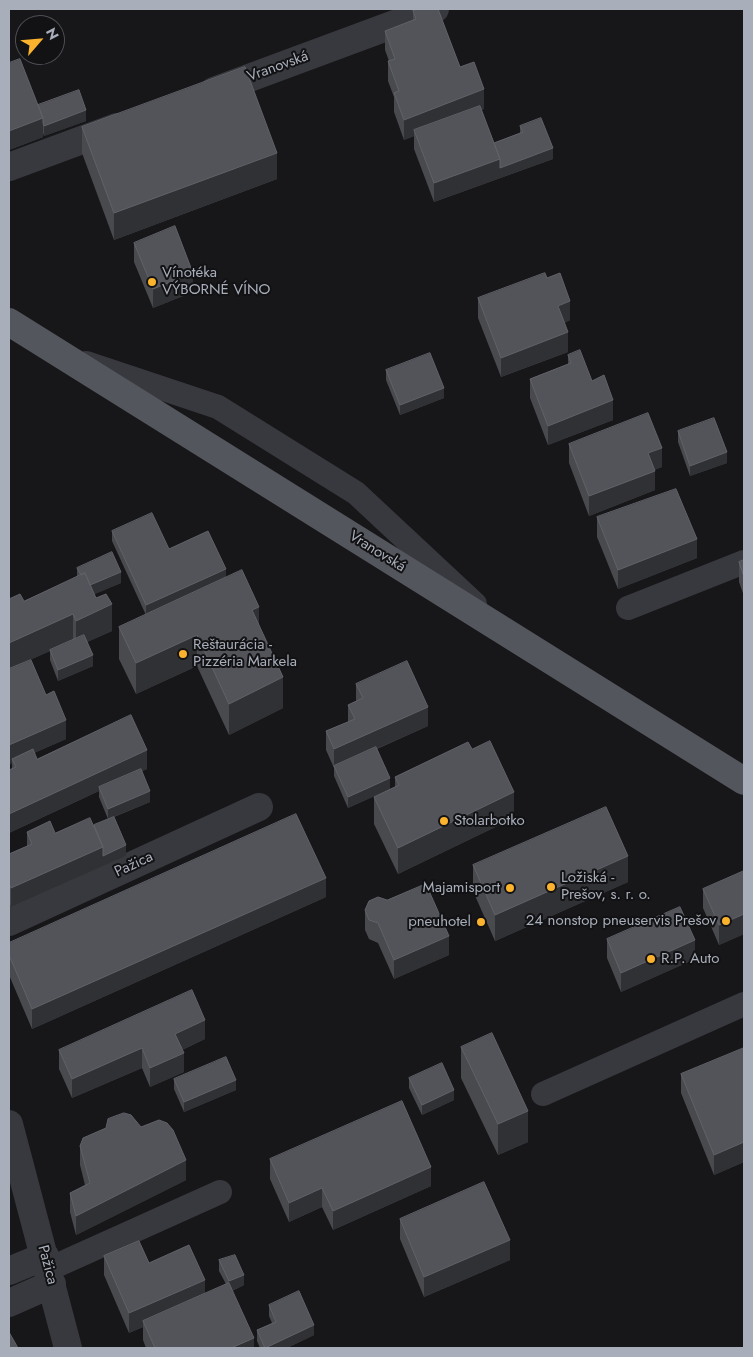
<!DOCTYPE html>
<meta charset="utf-8">
<style>
body{margin:0}
#map{position:relative;width:753px;height:1357px;overflow:hidden;background:#171719;font-family:Jost,sans-serif}
canvas{display:block}
.frame{position:absolute;inset:0;border:10px solid #a8aeba;pointer-events:none}
.north{position:absolute;left:15px;top:15px;width:50px;height:50px;box-sizing:border-box;background:#121214;border:1px solid #4e5056;border-radius:50%;rotate:63deg;font-size:14px;font-weight:700;line-height:20px;text-align:center;color:#a8aeba}
.north::after{content:'';display:block;margin:auto;width:18px;height:22px;background:#fbb32d;clip-path:polygon(50% 0,100% 100%,50% 72%,0 100%)}
</style>
<div id="map">
<canvas width="753" height="1357"></canvas>
<div class="frame"></div>
<div class="north">N</div>
</div>
<script>
const ctx = document.querySelector('canvas').getContext('2d');
ctx.lineJoin = 'round';
function strokePath(path, color, width, dash) {
  ctx.strokeStyle = color;
  ctx.lineWidth = width;
  ctx.lineCap = dash ? 'butt' : 'round';
  ctx.setLineDash(dash || []);
  ctx.stroke(path);
}
function paint(path, color) {
  ctx.fillStyle = color;
  ctx.fill(path, 'evenodd');
}
function label(font, color, halo, rows, align = 'center') {
  ctx.font = font + ' Jost,sans-serif';
  ctx.lineWidth = 4;
  ctx.setLineDash([]);
  ctx.textBaseline = 'middle';
  ctx.strokeStyle = halo;
  ctx.fillStyle = color;
  for (const [text, x, y, turn = 0] of rows) {
    ctx.save();
    ctx.translate(x, y);
    ctx.rotate((+turn || 0) * Math.PI / 180);
    ctx.textAlign = isNaN(turn) ? turn : align;
    if (halo) ctx.strokeText(text, 0, 0);
    ctx.fillText(text, 0, 0);
    ctx.restore();
  }
}
strokePath(new Path2D(`
 M86,363L218,407L356,493L475,604
 M628,608L744,562
 M543,1094L744,1004
 M49,1269L220,1192`), '#38393e', 24);
strokePath(new Path2D(`
 M214,91L435,9
 M9,167L117,127
 M9,922L259,807
 M9,1124L68,1348
 M9,1271L45,1256
 M9,1303L52,1284`), '#38393e', 28);
strokePath(new Path2D(`
 M9,322L744,781`), '#54565e', 28);
paint(new Path2D(`
 M418,9H438L460,67L484,109L481,110L494,143L520,133V126L553,159L434,202L414,149V136L404,140L394,112V97L388,81V61H389L385,50V31L413,21V11Z
 M9,63L38,105L86,121L44,136L43,133V137L9,150Z
 M82,127L277,179L114,240L82,153Z
 M134,243L193,292L153,308L134,262Z
 M478,298L570,320L564,323L568,352L501,377L478,318Z
 M568,355L592,381L613,420L548,445L530,398V379L568,364Z
 M386,370L444,398L400,415L386,380Z
 M678,431L727,463L690,476L678,442Z
 M569,444L662,467L654,470L655,490L589,516L569,463Z
 M597,517L697,558L618,589L597,537Z
 M112,531L169,549L226,578L259,625L283,708L229,735L197,666L136,694L119,659V627L146,615L112,541Z
 M744,560V596L739,582V562Z
 M77,568L121,583L94,594L112,631L87,642L93,666L58,681L50,660V651L9,669L24,601L77,577Z
 M9,669L66,739L34,753L37,759L147,769L142,771L150,802L114,817L126,856L11,907L9,903V854L27,846V832L55,833L94,825L108,819L99,797V791L9,833V770L12,769Z
 M356,684L428,726L377,749L390,789L348,808L334,776V768L326,750V731L348,722V705L356,701Z
 M472,749L514,818L398,874L374,824V797L395,787V777Z
 M473,865L628,882L495,941L473,891Z
 M744,871V934L719,945L703,908V889Z
 M326,897L32,1029L9,975V943Z
 M365,910L449,955L394,979L378,943L369,939L365,930Z
 M607,939L695,959L621,992L607,958Z
 M205,1039L182,1050L184,1072L150,1087L142,1068L72,1098L59,1069V1050Z
 M461,1047L528,1142L498,1155L461,1078Z
 M744,1048V1162L714,1175L681,1093V1074Z
 M409,1078L454,1100L422,1115L409,1088Z
 M174,1079L236,1090L184,1112L174,1089Z
 M141,1127L186,1180L76,1235L70,1212V1193L85,1185L80,1165V1146Z
 M270,1159L431,1186L333,1230L322,1207L289,1222L270,1179Z
 M400,1219L510,1260L424,1297L400,1239Z
 M104,1256L149,1263L205,1294L226,1284L219,1271V1260L244,1285L232,1291L254,1348H146L143,1340V1327L129,1333L104,1275Z
 M269,1305L314,1335L287,1348H260L257,1341V1330L272,1323L269,1316Z`), '#484a4e');
paint(new Path2D(`
 M484,89V109L416,135L414,130V136L404,140V120Z
 M86,110V121L44,136V126Z
 M43,118V137L9,150V131Z
 M553,148V159L434,202V183L500,159Z
 M277,153V179L114,240V213Z
 M193,273V292L153,308V289Z
 M570,301V320L558,326V306Z
 M568,332V352L501,377V358Z
 M444,388V398L400,415V405Z
 M613,400V420L548,445V426Z
 M662,448V467L648,472V453Z
 M727,452V463L690,476V466Z
 M655,471V490L589,516V496Z
 M697,539V558L618,589V570Z
 M226,569V579L146,615V605Z
 M121,572V583L86,598V587Z
 M112,604V631L76,647V621Z
 M259,607V638L252,610Z
 M73,614V641L9,669V643Z
 M197,635V666L136,694V663Z
 M93,655V666L58,681V670Z
 M283,677V708L229,735V704Z
 M428,707V726L335,767L334,766V768V749Z
 M66,720V739L14,762L12,759V763L9,765V745Z
 M147,750V769L101,790L99,787V791L9,833V814Z
 M390,778V789L348,808V797Z
 M150,791V802L108,819V809Z
 M514,792V818L398,874V848Z
 M126,845V856L11,907V888L103,847Z
 M628,856V882L495,941V915Z
 M326,878V897L32,1029V1009Z
 M744,914V934L719,945V925Z
 M449,936V955L394,979V960Z
 M695,940V959L621,992V973Z
 M205,1020V1039L175,1053V1034Z
 M142,1048V1068L72,1098V1079Z
 M184,1053V1072L150,1087V1068Z
 M236,1080V1090L184,1112V1102Z
 M454,1090V1100L422,1115V1105Z
 M528,1111V1142L498,1155V1124Z
 M744,1142V1162L714,1175V1155Z
 M186,1160V1180L76,1235V1216Z
 M431,1167V1186L333,1230V1211Z
 M322,1188V1207L289,1222V1203Z
 M510,1240V1260L424,1297V1277Z
 M244,1275V1285L229,1292V1281Z
 M205,1280V1300L143,1321V1327L129,1333V1313Z
 M314,1325V1335L287,1348H266Z
 M254,1338V1348H231Z`), '#303134');
const building = new Path2D(`
 M419,9H438L460,67L474,62L484,89L404,120L394,93L399,91L388,61L395,59L385,31L416,19L413,11Z
 M20,59L43,118L9,131V63Z
 M245,67L277,153L114,213L82,127Z
 M79,90L86,110L44,126L43,123V118L38,105Z
 M480,106L500,159L434,183L414,130Z
 M541,118L553,148L500,168V159L494,143L523,132L520,126Z
 M175,226L193,273L153,289L134,243Z
 M545,273L547,278L560,273L570,301L558,306L568,332L501,358L478,298Z
 M580,350L592,381L604,375L613,400L548,426L530,379L571,363L568,355Z
 M430,353L444,388L400,405L386,370Z
 M648,413L662,448L648,453L655,471L589,496L569,444Z
 M714,418L727,452L690,466L678,431Z
 M676,489L697,539L618,570L597,517Z
 M152,513L169,549L208,531L226,569L146,605L112,531Z
 M112,552L121,572L90,585L85,573L81,575L77,568Z
 M744,560V577L739,562Z
 M242,570L259,607L252,610L283,677L229,704L197,635L136,663L119,627Z
 M85,573L96,598L106,594L112,604L76,621L73,614L9,643V599L20,594L24,601Z
 M84,635L93,655L58,670L50,650Z
 M31,660L46,695L54,691L66,720L9,745V669Z
 M407,661L428,707L334,749L326,731L355,719L348,705L363,698L356,684Z
 M131,715L147,750L9,814V770L16,767L12,759L33,749L37,759Z
 M490,741L514,792L398,848L374,797L399,785L395,777L468,742L472,749Z
 M376,747L390,778L348,797L334,766Z
 M141,769L150,791L108,809L99,787Z
 M606,807L628,856L495,915L473,865Z
 M296,814L326,878L32,1009L9,955V943Z
 M114,817L126,845L103,856V847L94,825Z
 M90,818L103,847L11,888L9,883V854L32,844L27,832L50,821L55,833Z
 M744,871V914L719,925L703,889Z
 M426,884L449,936L394,960L378,923L369,920L365,910L369,901L378,897L387,900Z
 M680,907L695,940L621,973L607,939Z
 M192,990L205,1020L175,1034L184,1053L150,1068L142,1048L72,1079L59,1050Z
 M492,1033L528,1111L498,1124L461,1047Z
 M744,1048V1142L714,1155L681,1074Z
 M226,1057L236,1080L184,1102L174,1079Z
 M442,1063L454,1090L422,1105L409,1078Z
 M402,1101L431,1167L333,1211L322,1188L289,1203L270,1159Z
 M124,1113L131,1115L141,1127L159,1120L167,1123L173,1130L186,1160L76,1216L70,1193L90,1183L80,1146L83,1138L106,1128L108,1119Z
 M484,1182L510,1240L424,1277L400,1219Z
 M139,1241L149,1263L189,1245L205,1280L129,1313L104,1256Z
 M235,1255L244,1275L229,1281L219,1260Z
 M229,1283L254,1338L231,1348H155L143,1321Z
 M299,1291L314,1325L265,1348L257,1330L276,1322L269,1305Z
 M9,1332L18,1348H9Z`);
paint(building, '#53545a');
strokePath(building, '#606269', 1);
for (const [x, y, r, color] of [
 [152,282,5,"#fbb32d"],
 [183,654,5,"#fbb32d"],
 [444,821,5,"#fbb32d"],
 [551,887,5,"#fbb32d"],
 [510,888,5,"#fbb32d"],
 [726,921,5,"#fbb32d"],
 [481,922,5,"#fbb32d"],
 [651,959,5,"#fbb32d"]
]) {
  const dot = new Path2D();
  dot.arc(x, y, r, 0, 2 * Math.PI);
  ctx.fillStyle = color;
  ctx.fill(dot);
  strokePath(dot, '#121214', 2);
}
label('15px', '#a8aeba', '#121214', [
 ["Vranovská",278,67,-20],
 ["Vranovská",377,552,32],
 ["Pažica",134,865,-25],
 ["Pažica",47,1265,75]
]);
label('15px', '#a8aeba', '#121214', [
 ["Vínotéka",162,273],
 ["VÝBORNÉ VÍNO",162,290],
 ["Reštaurácia -",193,645],
 ["Pizzéria Markela",193,662],
 ["Stolarbotko",454,821],
 ["Ložiská -",561,878],
 ["Prešov, s. r. o.",561,895],
 ["Majamisport",500,888,"right"],
 ["24 nonstop pneuservis Prešov",716,921,"right"],
 ["pneuhotel",471,922,"right"],
 ["R.P. Auto",661,959]
], 'left');
</script>
